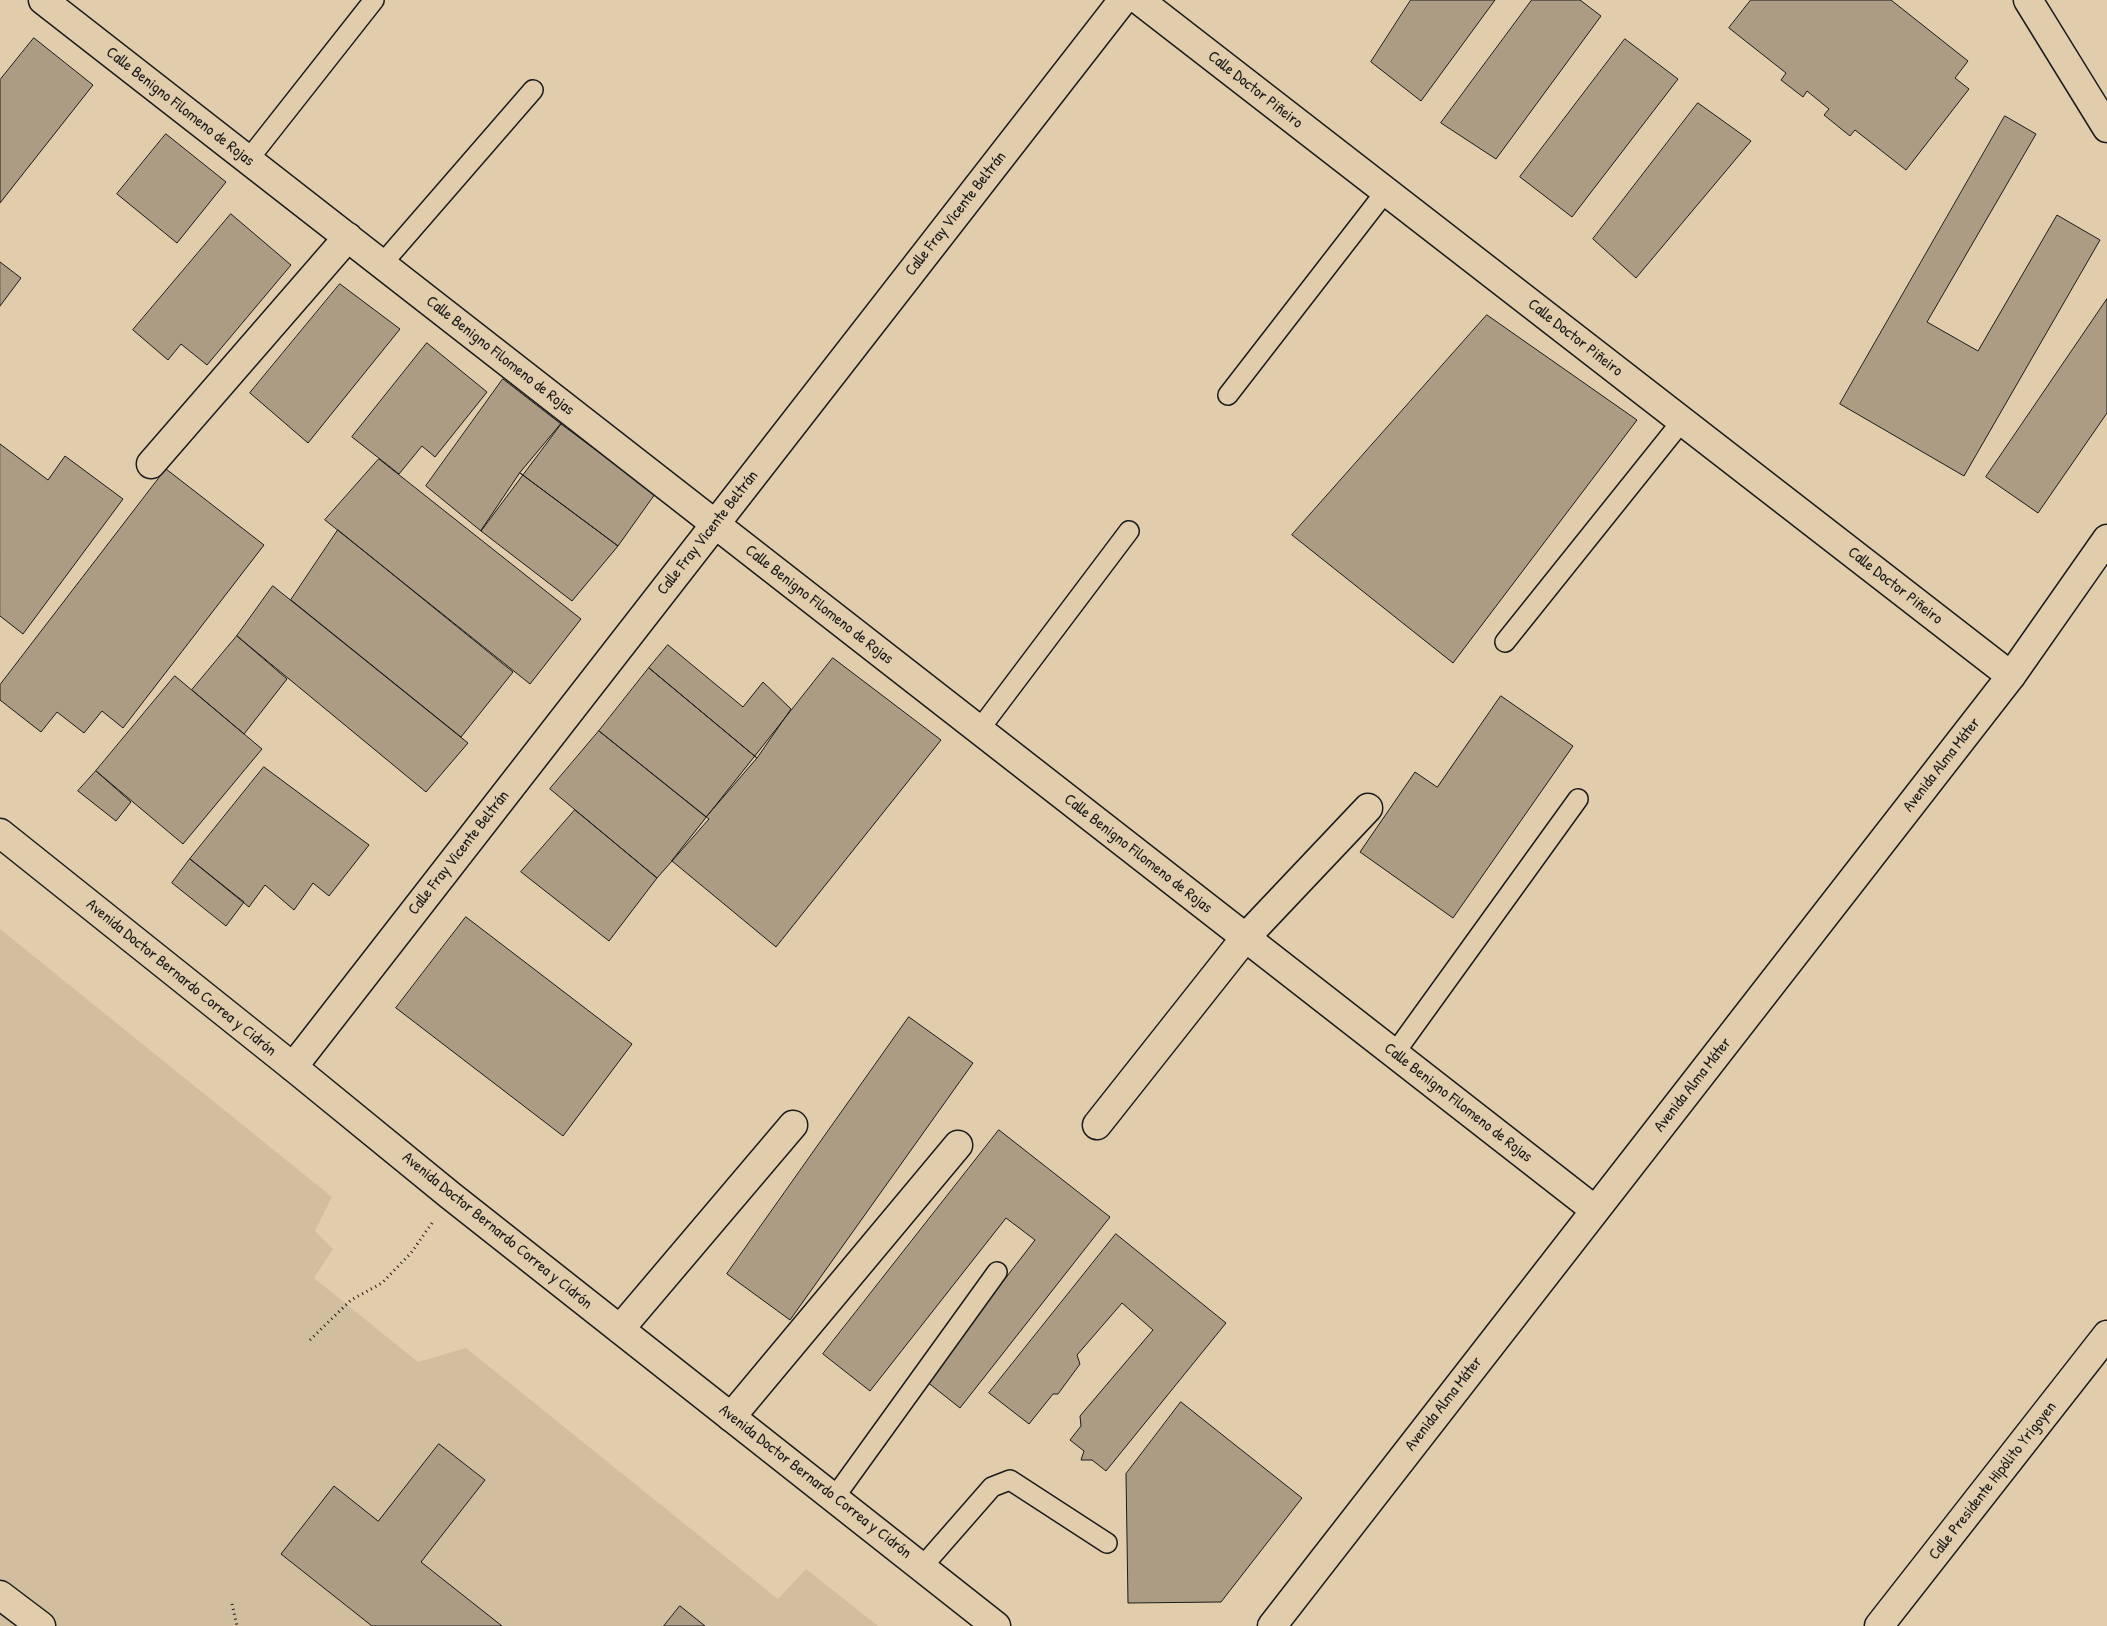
<!DOCTYPE html>
<meta charset="utf-8">
<style>
body{margin:0}
canvas{display:block;background:#e1cdab}
</style>
<canvas width="2107" height="1626"></canvas>
<script>
const ctx = document.querySelector('canvas').getContext('2d');
ctx.lineJoin = 'round';
function paint(path, color) {
  ctx.fillStyle = color;
  ctx.fill(path, 'evenodd');
}
function strokePath(path, color, width, dash) {
  ctx.strokeStyle = color;
  ctx.lineWidth = width;
  ctx.lineCap = dash ? 'butt' : 'round';
  ctx.setLineDash(dash || []);
  ctx.stroke(path);
}
function label(font, color, halo, rows, align = 'center') {
  ctx.font = font + ' "Patrick Hand",sans-serif';
  ctx.lineWidth = 4.5;
  ctx.setLineDash([]);
  ctx.textBaseline = 'middle';
  ctx.strokeStyle = halo;
  ctx.fillStyle = color;
  for (const [text, x, y, turn = 0] of rows) {
    ctx.save();
    ctx.translate(x, y);
    ctx.rotate((+turn || 0) * Math.PI / 180);
    ctx.textAlign = isNaN(turn) ? turn : align;
    if (halo) ctx.strokeText(text, 0, 0);
    ctx.fillText(text, 0, 0);
    ctx.restore();
  }
}
paint(new Path2D(`
 M0,929L332,1197L315,1231L333,1249L314,1278L418,1362L466,1348L778,1599L806,1569L878,1626H0Z`), '#d1be9f');
const building = new Path2D(`
 M1411,0H1495L1421,101L1371,62Z
 M1532,0H1580L1601,16L1496,159L1441,123Z
 M1751,0H1891L1968,61L1955,78L1969,89L1906,170L1855,130L1850,136L1824,115L1829,109L1807,91L1803,97L1781,80L1786,73L1729,28Z
 M34,38L93,85L0,203V80Z
 M1625,39L1678,79L1572,217L1520,177Z
 M1698,103L1751,141L1636,278L1593,239Z
 M2005,116L2036,134L1927,322L1978,351L2057,215L2100,240L1964,476L1840,404Z
 M166,134L226,182L177,243L117,194Z
 M231,214L291,265L207,365L181,344L168,360L133,330Z
 M0,262L21,278L0,306Z
 M340,284L400,329L308,443L250,393Z
 M2107,299V413L2038,513L1986,477Z
 M1487,315L1637,420L1453,663L1292,535Z
 M427,343L487,392L435,457L422,446L399,474L352,437Z
 M503,379L561,424L481,531L426,486Z
 M561,424L655,494L618,546L520,473Z
 M0,444L48,480L65,456L123,499L23,634L0,616Z
 M379,459L581,619L530,684L325,520Z
 M166,469L264,545L123,728L102,711L84,733L57,712L41,732L0,700V685Z
 M520,473L618,546L572,601L481,531Z
 M338,530L513,672L461,737L291,600Z
 M273,586L468,743L426,792L237,636Z
 M237,636L287,679L244,734L192,690Z
 M668,645L743,707L763,682L791,709L757,758L649,668Z
 M833,658L941,740L776,947L672,861Z
 M649,668L757,758L706,817L599,731Z
 M175,676L262,749L183,844L96,771Z
 M1501,696L1573,746L1453,918L1360,852L1415,772L1437,787Z
 M599,731L709,819L657,878L550,789Z
 M264,767L369,845L329,896L313,883L294,910L265,885L249,907L190,859Z
 M96,771L131,802L116,821L78,791Z
 M575,810L657,878L609,941L521,872Z
 M190,859L244,902L226,926L172,883Z
 M466,917L632,1044L563,1136L396,1008Z
 M909,1017L973,1063L790,1320L727,1274Z
 M999,1130L1110,1217L960,1408L926,1381L1035,1240L1006,1218L870,1391L823,1354Z
 M1116,1234L1226,1323L1106,1471L1092,1460H1081L1084,1451L1070,1440L1081,1426L1080,1416L1153,1330L1122,1303L1077,1355L1080,1364L1058,1394H1053L1029,1424L989,1393Z
 M1181,1402L1302,1498L1221,1602L1128,1603L1126,1474Z
 M439,1444L485,1480L421,1562L502,1626H372L281,1554L334,1486L378,1521Z
 M680,1606L705,1626H664Z`);
paint(building, '#ab9c83');
strokePath(building, '#1c1c1c', 1);
const service = new Path2D(`
 M248,160L374,0
 M382,264L533,90
 M1228,395L1386,191
 M1505,642L1682,421
 M979,730L1129,531
 M1394,1054L1578,799
 M834,1498L997,1272
 M922,1567L992,1487L1010,1480L1107,1543`);
const minor = new Path2D(`
 M43,0L1595,1210
 M1139,0L2011,676
 M151,464L348,237
 M293,1067L1123,0
 M1097,1125L1245,938L1368,808
 M620,1329L793,1125
 M731,1417L958,1145
 M0,1595L41,1626
 M1879,1626L2107,1335`);
const tertiary = new Path2D(`
 M1272,1626L2011,676L2107,539`);
const secondary = new Path2D(`
 M2028,0L2107,128
 M0,833L293,1067L451,1196L996,1626`);
strokePath(service, '#1c1c1c', 22);
strokePath(minor, '#1c1c1c', 31);
strokePath(tertiary, '#1c1c1c', 31);
strokePath(secondary, '#1c1c1c', 31);
strokePath(new Path2D(`
 M310,1340L351,1300L382,1283L411,1253L432,1223
 M232,1604L237,1626`), '#1c1c1c', 3, [1, 4]);
strokePath(service, '#e1cdab', 19);
strokePath(minor, '#e1cdab', 28);
strokePath(tertiary, '#e1cdab', 28);
strokePath(secondary, '#e1cdab', 28);
label('16px', '#1c1c1c', '#e1cdab', [
 ["Calle Doctor Piñeiro",1255,90,38],
 ["Calle Benigno Filomeno de Rojas",180,107,38],
 ["Calle Fray Vicente Beltrán",956,214,-52],
 ["Calle Doctor Piñeiro",1575,338,38],
 ["Calle Benigno Filomeno de Rojas",500,356,38],
 ["Calle Fray Vicente Beltrán",708,533,-52],
 ["Calle Doctor Piñeiro",1895,586,38],
 ["Calle Benigno Filomeno de Rojas",819,605,38],
 ["Avenida Alma Máter",1942,765,-52],
 ["Calle Fray Vicente Beltrán",459,853,-52],
 ["Calle Benigno Filomeno de Rojas",1138,854,38],
 ["Avenida Doctor Bernardo Correa y Cidrón",181,978,39],
 ["Avenida Alma Máter",1693,1085,-52],
 ["Calle Benigno Filomeno de Rojas",1458,1103,38],
 ["Avenida Doctor Bernardo Correa y Cidrón",497,1231,39],
 ["Avenida Alma Máter",1444,1404,-52],
 ["Calle Presidente Hipólito Yrigoyen",1993,1481,-52],
 ["Avenida Doctor Bernardo Correa y Cidrón",815,1482,38]
]);
</script>
